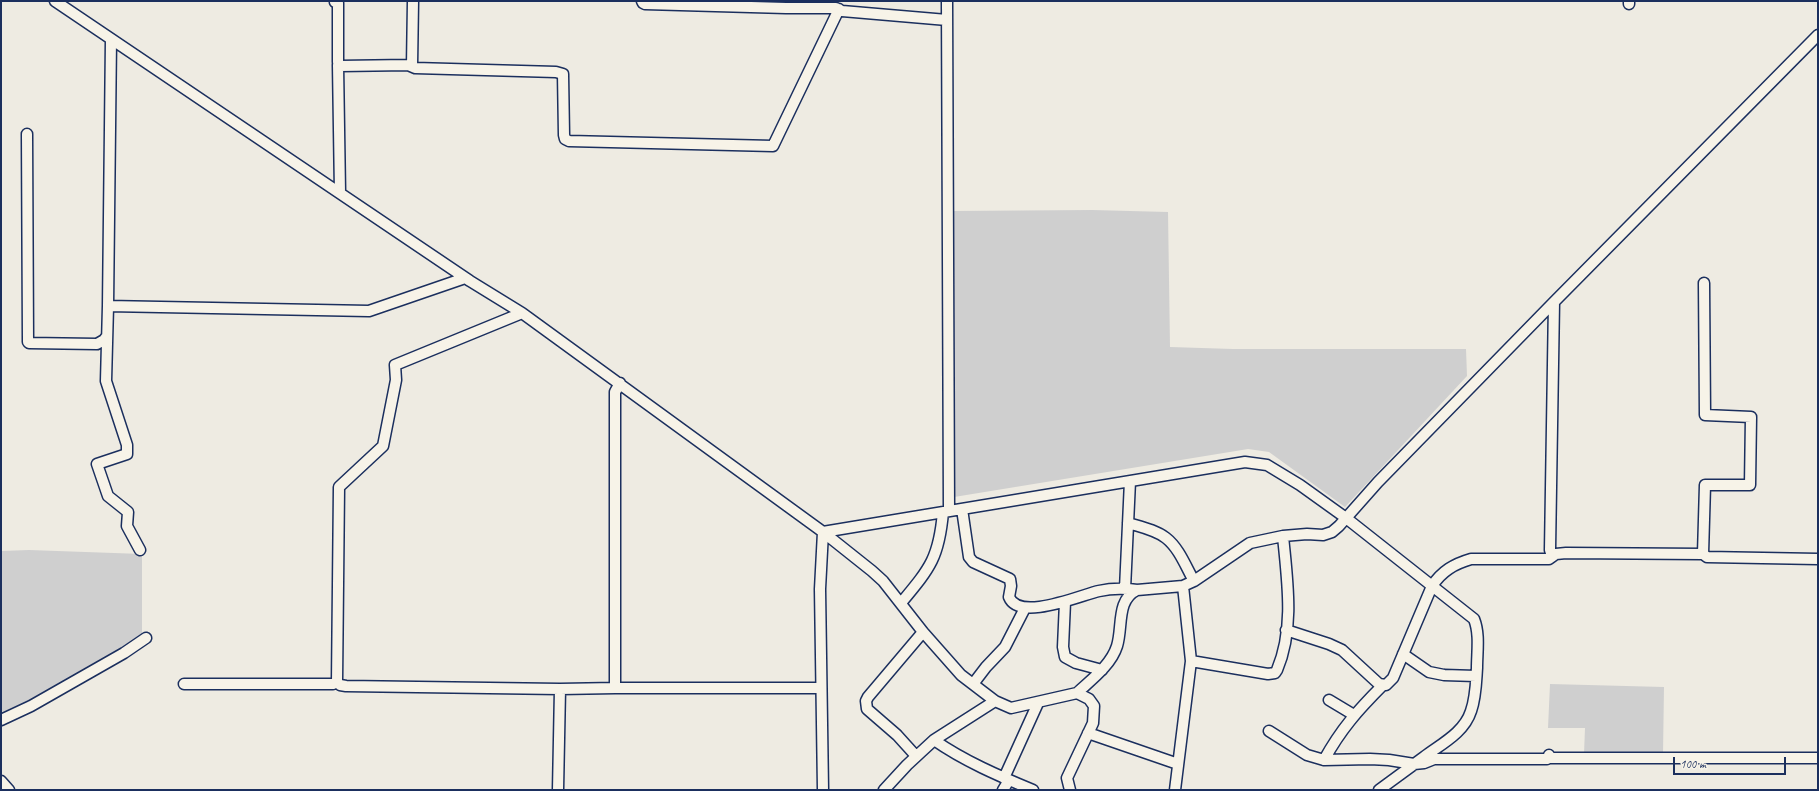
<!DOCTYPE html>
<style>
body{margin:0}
#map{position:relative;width:1819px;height:791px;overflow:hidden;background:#eeebe2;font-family:Caveat,sans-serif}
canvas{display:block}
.frame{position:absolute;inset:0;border:2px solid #1b2f5e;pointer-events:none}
.scale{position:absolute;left:1673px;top:757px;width:113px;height:18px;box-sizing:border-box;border:2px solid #1b2f5e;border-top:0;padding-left:5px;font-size:12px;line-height:14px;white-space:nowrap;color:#1b2f5e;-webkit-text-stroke:3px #f7f3e8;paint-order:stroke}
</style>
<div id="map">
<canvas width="1819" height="791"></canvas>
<div class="frame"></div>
<div class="scale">100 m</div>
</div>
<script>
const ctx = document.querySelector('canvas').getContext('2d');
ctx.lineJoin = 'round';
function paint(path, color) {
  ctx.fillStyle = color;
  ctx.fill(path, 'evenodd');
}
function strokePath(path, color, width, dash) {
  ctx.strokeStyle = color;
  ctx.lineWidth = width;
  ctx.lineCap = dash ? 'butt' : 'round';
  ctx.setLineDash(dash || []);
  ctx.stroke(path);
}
paint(new Path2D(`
 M1092,210L1168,212L1170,347L1233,349H1466L1467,376L1345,507L1269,452L1248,449L954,497L953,211Z
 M29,550L142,554V636C97,665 50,692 1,715V551Z
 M1550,684L1664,687L1663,754H1584L1585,728H1548Z`), '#cfcfcf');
const minor = new Path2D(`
 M55,1L470,281L522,313L823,532L872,571L883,581L923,632L961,675L995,701L1011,708L1077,693L1089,699L1094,706L1093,723L1067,778L1070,790
 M642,1L643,3L645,4L786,8H836L842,11L947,20
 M947,1L949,511
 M1629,1V4
 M335,2L338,3V62L340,66L408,65L415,68L556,72L563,74L564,135L565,139L569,141L773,146L839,9
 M338,65L340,193
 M412,66L413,1
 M27,134L28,342L29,343L97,344L104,340L107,336
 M108,306L111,39
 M522,313L395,365L396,380L383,446L339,487L337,682L340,685L346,686L560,689
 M962,509L969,557L973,562L1010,579L1011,586L1009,597C1019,622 1081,595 1099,591C1112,588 1124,588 1137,590
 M1128,523C1141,527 1156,530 1166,538C1179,548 1186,567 1194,581
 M140,550L127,526L128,512L108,496L97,464L127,454V445L106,381L108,306L369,311L465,278
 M1703,554L1705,485H1750L1751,417L1705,415L1704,283
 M1552,556L1550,550L1554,302
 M1125,589L1130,481
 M1065,602L1063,647L1065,657L1076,663L1102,670
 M901,603C930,568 939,558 943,512
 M1286,630L1329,644L1342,650L1379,684L1386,685L1393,678L1432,586C1442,571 1454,564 1471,559H1549L1556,554L1566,553L1703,554L1707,557L1818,559
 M1403,654L1429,672L1444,675L1476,676
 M1191,661L1268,674L1275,673L1277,670C1295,628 1287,579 1283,536
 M184,684H333L337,682
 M973,684L986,667L1005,647L1025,608
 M615,688H821
 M1077,693C1092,679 1111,665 1117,646C1123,627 1116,600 1137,590L1183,586L1194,581L1250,543L1283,536L1307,534L1323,535L1332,532L1339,526L1378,482L1554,302L1818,35
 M1329,700L1354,715
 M1,720L31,706L124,653L146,638
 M1269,731L1307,755L1324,760L1370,759L1389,760L1414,764L1424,763L1434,759H1547L1549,758V755
 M1088,733L1178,764
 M934,740C964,761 999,776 1033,790
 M916,756L897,735L867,709L866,701L868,697L923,632
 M1549,758H1818
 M1324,760C1341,729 1358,710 1383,685
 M1004,778L1038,703
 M1,781L9,790
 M558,790L560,689L615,688V392L620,383
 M823,790L820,589L823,532L1245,462L1267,465L1300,485L1346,518L1474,619C1480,634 1477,652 1477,668C1476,682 1476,697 1471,711C1464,733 1441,744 1424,757C1409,768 1394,779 1379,790
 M884,790L907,765L934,740L995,701
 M1003,790L1009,780
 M1175,790L1191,661L1183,586`);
strokePath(minor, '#1b2f5e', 13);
strokePath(minor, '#f7f3e8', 10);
</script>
